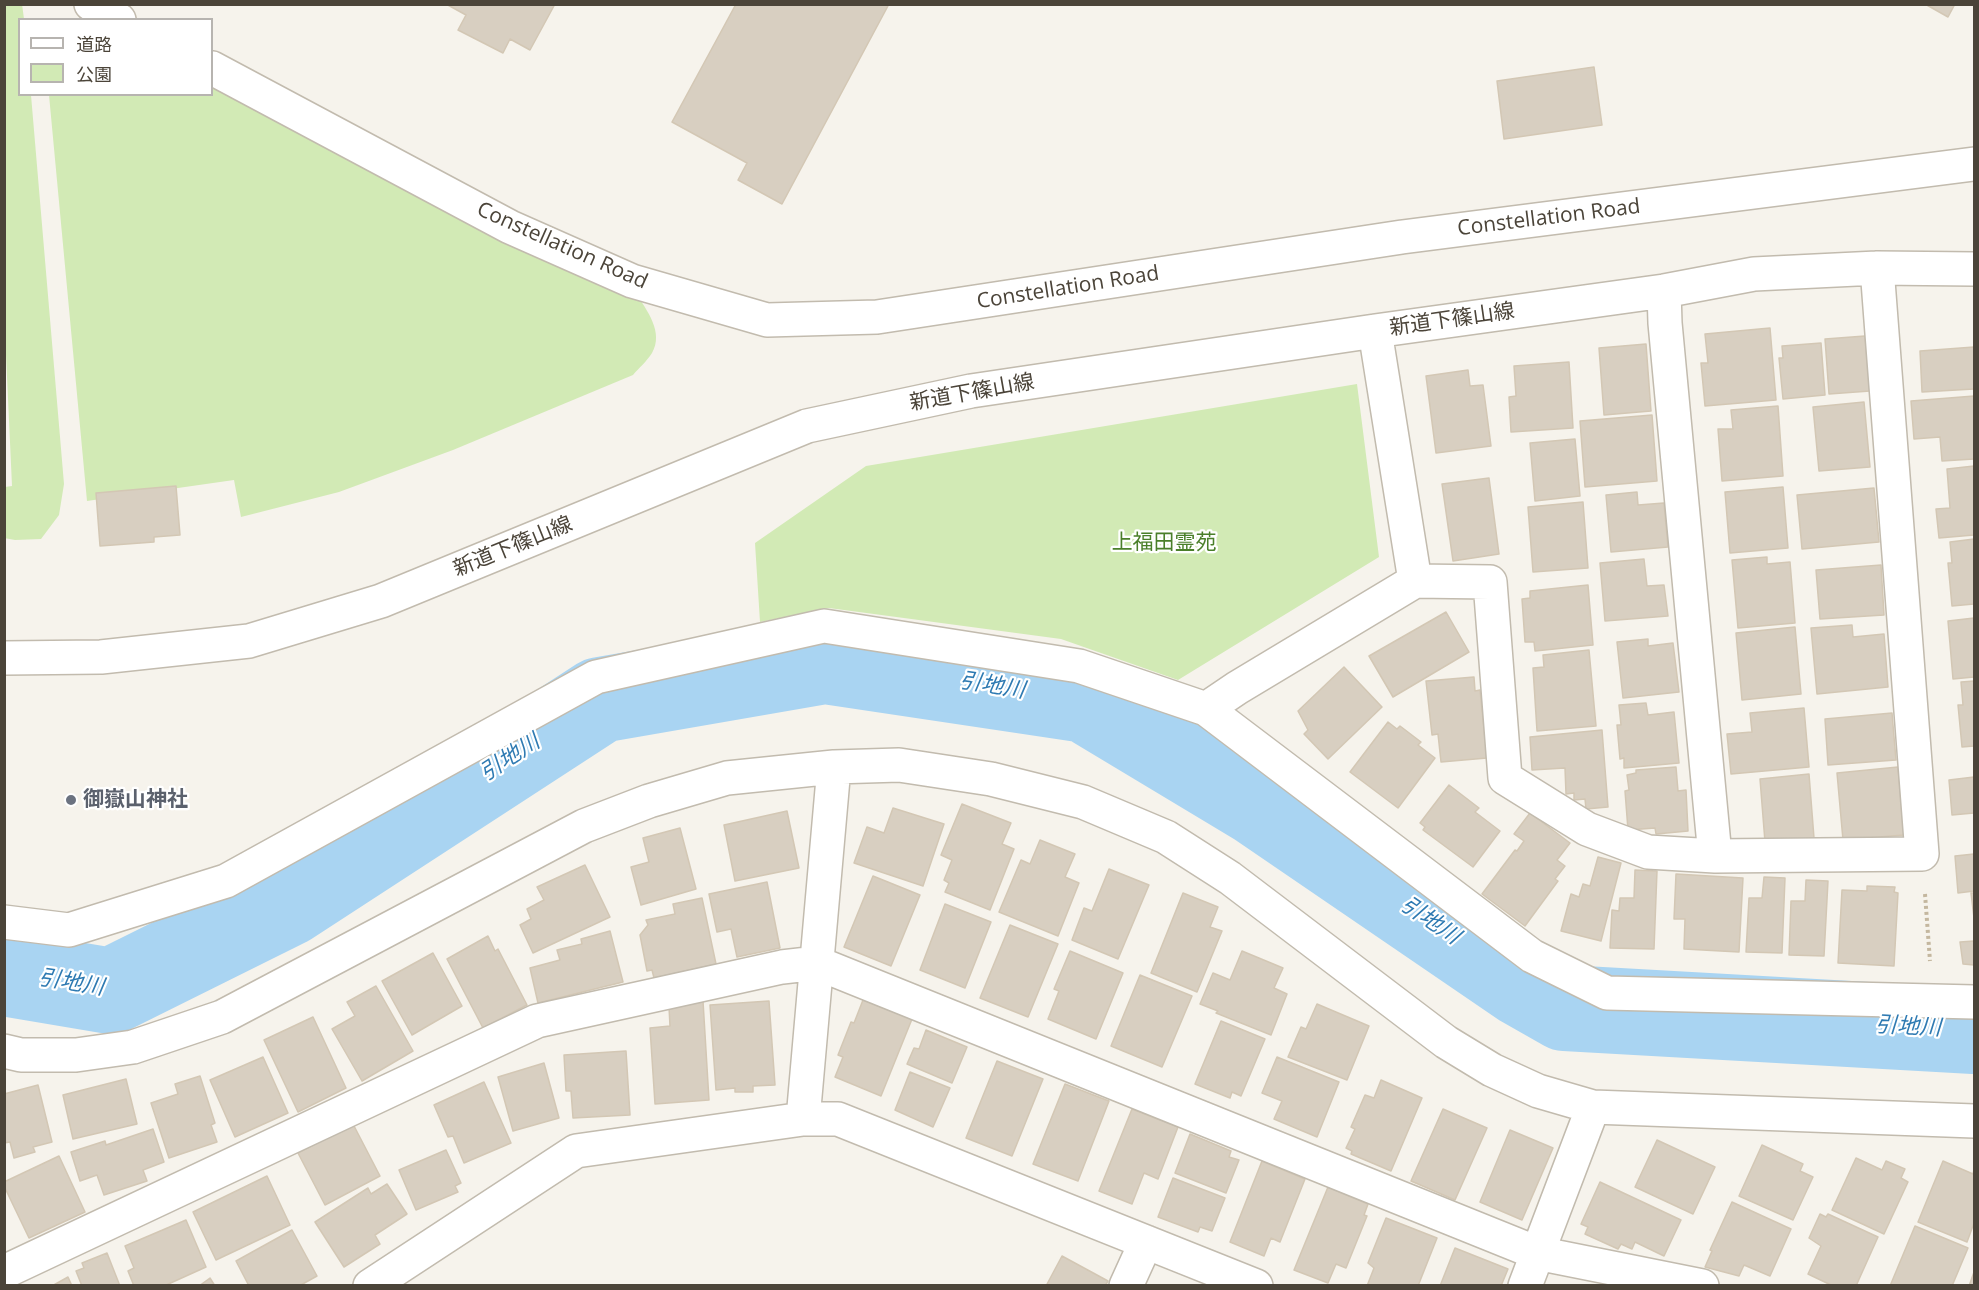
<!DOCTYPE html>
<meta charset="utf-8">
<style>
body{margin:0}
#map{position:relative;width:1979px;height:1290px;overflow:hidden;background:#f6f3ec;font-family:"Open Sans","Noto Sans JP",sans-serif}
canvas{display:block}
.frame{position:absolute;inset:0;border:6px solid #4b4439;pointer-events:none}
.legend{position:absolute;left:18px;top:18px;width:195px;height:78px;box-sizing:border-box;background:#fff;border:2px solid #b7b4b0;margin:0;padding:8px 10px;list-style:none;font-size:18px;color:#4b4439}
.legend li{display:flex;align-items:center;gap:12px;height:30px}
.legend b{width:30px;border:2px solid #b7b4b0}
</style>
<div id="map">
<canvas width="1979" height="1290"></canvas>
<div class="frame"></div>
<ul class="legend">
<li><b style="height:8px;background:#fff"></b>道路</li>
<li><b style="height:16px;background:#d2eab5"></b>公園</li>
</ul>
</div>
<script>
const ctx = document.querySelector('canvas').getContext('2d');
ctx.lineJoin = 'round';
function paint(path, color) {
  ctx.fillStyle = color;
  ctx.fill(path, 'evenodd');
}
function strokePath(path, color, width, dash) {
  ctx.strokeStyle = color;
  ctx.lineWidth = width;
  ctx.lineCap = dash ? 'butt' : 'round';
  ctx.setLineDash(dash || []);
  ctx.stroke(path);
}
function label(font, color, halo, rows, align = 'center') {
  ctx.font = font + ' "Open Sans","Noto Sans JP",sans-serif';
  ctx.lineWidth = 4.5;
  ctx.setLineDash([]);
  ctx.textBaseline = 'middle';
  ctx.strokeStyle = halo;
  ctx.fillStyle = color;
  for (const [text, x, y, turn = 0] of rows) {
    ctx.save();
    ctx.translate(x, y);
    ctx.rotate((+turn || 0) * Math.PI / 180);
    ctx.textAlign = isNaN(turn) ? turn : align;
    if (halo) ctx.strokeText(text, 0, 0);
    ctx.fillText(text, 0, 0);
    ctx.restore();
  }
}
paint(new Path2D(`
 M22,4L24,19L20,20V94L31,95L64,484L59,515L41,539L15,540L4,538L5,487L12,486L4,311V5Z
 M212,83L636,293C647,311 664,332 652,353C647,361 639,368 633,375L453,450L339,492L241,517L234,480L87,501L49,95L212,94Z
 M1357,384L1379,557L1178,680L1061,639L829,608L760,622L755,543L866,466Z`), '#d2eab5');
strokePath(new Path2D(`
 M4,973L111,991L288,903L600,700L825,661L1086,700L1259,804L1521,983L1565,1008L1974,1031`), '#a9d4f2', 86);
const building = new Path2D(`
 M446,4H555L530,50L510,39L503,53L458,30L466,15Z
 M736,4H889L782,204L738,180L747,163L672,122Z
 M1925,4H1955L1948,17Z
 M1594,67L1602,125L1504,139L1497,81Z
 M1770,328L1776,400L1705,406L1701,363H1708L1705,334Z
 M1865,336L1870,391L1829,394L1825,339Z
 M1821,343L1825,395L1783,399L1779,358H1783L1782,346Z
 M1646,344L1651,411L1604,415L1599,348Z
 M1974,347V389L1922,392L1920,351Z
 M1569,362L1573,428L1511,432L1509,397L1516,396L1514,366Z
 M1468,370L1470,386L1483,385L1491,446L1436,453L1426,376Z
 M1974,396V459L1942,461L1940,437L1914,439L1911,401Z
 M1864,402L1870,467L1819,471L1813,407Z
 M1778,406L1783,476L1722,481L1718,429H1733L1731,410Z
 M1652,415L1657,481L1585,487L1580,421Z
 M1575,439L1580,496L1535,501L1530,443Z
 M1974,466V535L1939,538L1936,509L1950,508L1947,469Z
 M1489,478L1499,554L1453,561L1442,484Z
 M176,486L180,535L154,537V542L100,546L96,493Z
 M1783,487L1788,548L1730,553L1725,492Z
 M1874,488L1879,542L1802,549L1797,495Z
 M1637,492L1638,505L1664,503L1668,547L1611,552L1606,495Z
 M1583,502L1588,568L1533,572L1528,507Z
 M1974,539V604L1952,606L1948,563H1952L1950,542Z
 M1767,557V564L1790,562L1795,623L1738,628L1732,560Z
 M1644,559L1647,586L1664,585L1668,616L1605,621L1600,563Z
 M1881,565L1884,615L1820,619L1816,570Z
 M1588,585L1593,645L1535,651L1534,642H1525L1522,599L1530,598V591Z
 M1446,612L1469,652L1393,697L1369,656Z
 M1974,618V677L1953,679L1948,621Z
 M1852,625L1853,637L1884,634L1888,687L1817,694L1811,628Z
 M1795,627L1801,694L1742,700L1736,633Z
 M1648,639V646L1673,643L1679,692L1623,698L1617,642Z
 M1589,650L1596,726L1537,731L1533,668L1544,667L1543,655Z
 M1344,667L1382,707L1328,759L1304,734L1308,730L1298,711Z
 M1474,677L1475,691L1480,690L1487,758L1441,762L1438,734L1432,735L1426,681Z
 M1974,681V746L1962,747L1958,705H1963L1961,682Z
 M1646,703L1648,715L1674,712L1679,763L1624,768V758L1620,759L1617,725H1621L1619,705Z
 M1804,708L1809,767L1731,774L1727,734L1752,732L1750,713Z
 M1892,713L1896,760L1828,765L1825,719Z
 M1388,722L1397,729L1400,726L1421,742L1418,745L1435,758L1398,808L1350,772Z
 M1602,730L1608,807L1586,809L1585,799L1574,800V793L1566,794L1565,768L1532,770L1530,737Z
 M1676,767L1678,791L1686,790L1688,831L1656,834L1655,828L1628,830L1625,791L1629,790L1627,775L1636,773V770Z
 M1898,767L1904,835L1843,840L1837,773Z
 M1809,774L1814,838L1765,842L1760,779Z
 M1974,777V813L1952,815L1949,780Z
 M1449,785L1479,808L1475,812L1500,831L1473,867L1423,830L1425,827L1420,823Z
 M962,804L1011,823L1002,844L1014,849L990,910L945,892L949,883L944,880L952,860L941,855Z
 M893,808L944,824L923,886L854,863L867,827L884,833Z
 M787,811L799,868L735,881L724,825Z
 M1530,813L1570,843L1557,860L1565,866L1555,879L1558,881L1525,926L1482,894L1515,850L1517,851L1524,841L1514,834Z
 M680,828L696,889L641,905L631,867L649,862L643,838Z
 M1040,840L1075,854L1065,877L1079,883L1058,936L999,912L1021,860L1030,864Z
 M1974,854V891L1958,893L1955,856Z
 M1598,857L1621,863L1601,941L1561,931L1571,894L1579,897L1583,884L1590,886Z
 M585,865L610,917L533,953L520,925L531,919L527,909L544,900L537,887Z
 M1109,869L1149,885L1118,959L1072,940L1084,908L1092,911Z
 M1635,870L1657,871L1654,949L1610,948L1612,910L1619,911L1620,898H1634Z
 M1676,874L1743,878L1739,952L1684,949L1685,919H1674Z
 M873,876L920,895L891,966L844,947Z
 M1764,877L1785,878L1782,953L1746,952L1749,898H1762Z
 M1806,880L1828,881L1824,956L1789,955L1791,901H1805Z
 M767,882L780,948L737,957L731,929L717,932L709,894Z
 M1867,886L1895,887L1894,892L1898,893L1894,966L1838,963L1842,890L1867,891Z
 M1183,893L1218,907L1210,927L1222,931L1197,992L1151,973Z
 M1971,893H1974V918Z
 M702,898L716,964L654,978L652,970L647,971L640,935L648,925L646,920L675,914L673,904Z
 M945,904L991,922L965,988L920,970Z
 M1010,925L1058,944L1028,1017L980,998Z
 M610,931L623,982L538,1003L530,968L560,960L557,950L582,944L581,939Z
 M488,936L495,951L498,949L527,1005L483,1028L447,959Z
 M1974,941V965L1963,964L1960,942Z
 M1070,951L1123,973L1096,1039L1048,1019L1059,991L1054,989Z
 M1242,951L1283,968L1274,988L1287,994L1271,1035L1216,1013L1218,1011L1200,1004L1213,973L1230,980Z
 M433,953L462,1006L412,1035L382,981Z
 M1140,975L1192,996L1162,1067L1111,1046Z
 M376,986L413,1051L362,1081L332,1029L355,1016L347,1002Z
 M863,1000L912,1019L881,1096L835,1077L843,1057L838,1055L851,1022L854,1023Z
 M703,1001L709,1100L655,1104L650,1028L670,1026L669,1007Z
 M769,1001L775,1085L753,1086V1092H735V1088L716,1090L710,1005Z
 M1317,1004L1369,1026L1347,1080L1288,1057L1301,1027L1306,1029Z
 M313,1017L346,1088L298,1112L264,1040Z
 M1221,1021L1265,1039L1241,1096L1232,1092L1230,1098L1195,1084Z
 M926,1030L967,1047L952,1083L907,1064L914,1048L919,1049Z
 M626,1051L630,1115L573,1118L571,1091H566L564,1055Z
 M263,1057L288,1113L235,1137L210,1080Z
 M1277,1057L1339,1082L1317,1137L1274,1119L1282,1101L1262,1093Z
 M997,1061L1043,1079L1012,1156L966,1138Z
 M544,1063L559,1118L513,1131L498,1077Z
 M910,1072L950,1088L933,1127L895,1110Z
 M200,1076L215,1123L211,1125L217,1142L169,1158L151,1103L178,1094L175,1084Z
 M126,1079L137,1124L73,1139L63,1095Z
 M1381,1080L1422,1098L1391,1171L1351,1154L1352,1151L1346,1148L1355,1129L1351,1127L1365,1095L1374,1098Z
 M484,1082L511,1143L464,1163L453,1136L448,1137L434,1105Z
 M1065,1084L1109,1101L1078,1181L1033,1164Z
 M38,1085L52,1142L33,1147L35,1152L14,1158L10,1142L4,1143V1094Z
 M1132,1109L1178,1127L1158,1179L1144,1173L1132,1204L1099,1191Z
 M1443,1109L1487,1128L1455,1200L1411,1181Z
 M353,1124L380,1176L325,1205L298,1153Z
 M153,1129L164,1162L143,1170L147,1181L104,1195L97,1175L80,1181L71,1152L105,1141L106,1145Z
 M1510,1130L1553,1148L1522,1220L1480,1202Z
 M1190,1134L1231,1151L1229,1157L1239,1160L1226,1193L1175,1173Z
 M1657,1140L1715,1167L1693,1214L1635,1187Z
 M1762,1145L1803,1164L1800,1171L1813,1177L1793,1220L1739,1196Z
 M446,1150L461,1183L455,1186L458,1192L416,1210L399,1170Z
 M59,1156L85,1212L29,1238L4,1186V1182Z
 M1856,1158L1882,1170L1886,1161L1905,1169L1901,1178L1908,1182L1884,1234L1832,1210Z
 M1262,1161L1305,1179L1280,1242L1271,1238L1264,1256L1230,1242Z
 M1943,1161L1973,1174L1974,1170V1223L1967,1242L1918,1222Z
 M267,1176L290,1225L216,1260L193,1212Z
 M1173,1178L1225,1198L1212,1231L1200,1227L1198,1232L1158,1217Z
 M1600,1182L1681,1220L1664,1256L1635,1242L1632,1249L1621,1244L1618,1249L1585,1234L1588,1227L1581,1224Z
 M387,1184L407,1214L375,1235L380,1244L344,1267L315,1222L368,1188L371,1194Z
 M1328,1187L1368,1204L1364,1215L1367,1216L1346,1268L1336,1264L1328,1283L1294,1270Z
 M1732,1202L1791,1229L1770,1276L1744,1265L1739,1276L1705,1267L1712,1251L1710,1250Z
 M1820,1214L1826,1217L1828,1214L1878,1237L1856,1286H1833L1808,1274L1821,1246L1809,1238Z
 M1386,1218L1437,1238L1418,1286H1367L1374,1268L1368,1263Z
 M186,1220L206,1267L164,1286H134L128,1271L134,1268L125,1246Z
 M1915,1226L1968,1248L1952,1286H1890Z
 M292,1230L317,1276L299,1286H249L236,1261Z
 M1455,1248L1508,1269L1501,1286H1440Z
 M107,1253L120,1286H82L76,1271L84,1268L82,1263Z
 M1062,1256L1108,1281L1105,1286H1046Z
 M1974,1272V1286H1969Z
 M68,1277L72,1286H52Z
 M210,1278L215,1286H199Z`);
paint(building, '#d8cfc1');
strokePath(building, '#d3c7b4', 1.5);
const minor = new Path2D(`
 M91,4L119,20
 M212,68L510,227L632,281L767,320L877,317L1402,237L1974,164
 M1664,291L1665,323L1715,856
 M1415,581L1490,582L1505,778L1587,829L1648,852L1715,856L1922,854L1877,268
 M4,658L101,657L249,641L381,601L807,426L971,391L1375,331L1664,291L1754,274L1877,268L1974,269
 M1206,709L1237,688L1415,581L1375,331
 M4,922L69,930L226,881L596,677L824,626L1079,666L1206,709L1532,956L1607,993L1974,1002
 M4,1051L21,1055H76L133,1047L222,1017L584,826L649,801L727,778L834,767L899,765L991,779L1083,802L1166,837L1230,878L1446,1042L1492,1070L1538,1091L1593,1107L1974,1121
 M803,1119L834,767
 M4,1272L537,1021L782,967L817,963L1537,1253L1702,1286
 M370,1286L576,1151L803,1119H838L1256,1286
 M1126,1286L1146,1242
 M1525,1286L1593,1107`);
strokePath(minor, '#c2bbae', 36);
strokePath(new Path2D(`
 M1925,894L1930,961`), '#c4b79f', 4, [3, 3]);
strokePath(minor, '#fff', 33);
for (const [x, y, r, color] of [
 [71,800,6,"#6b7280"]
]) {
  const dot = new Path2D();
  dot.arc(x, y, r, 0, 2 * Math.PI);
  ctx.fillStyle = color;
  ctx.fill(dot);
  strokePath(dot, '#fff', 2);
}
label('21px', '#4b4439', '#fff', [
 ["Constellation Road",1549,218,-7],
 ["Constellation Road",562,246,24],
 ["Constellation Road",1068,288,-9],
 ["新道下篠山線",1452,320,-8],
 ["新道下篠山線",972,393,-10],
 ["新道下篠山線",513,547,-22]
]);
label('21px', '#4a7f2a', '#fff', [
 ["上福田霊苑",1164,543]
]);
label('bold 21px', '#5b616d', '#fff', [
 ["御嶽山神社",83,800]
], 'left');
label('italic 22px', '#2e7ab2', '#fff', [
 ["引地川",992,686,9],
 ["引地川",510,758,-33],
 ["引地川",1430,921,34],
 ["引地川",71,983,9],
 ["引地川",1908,1027,3]
]);
</script>
